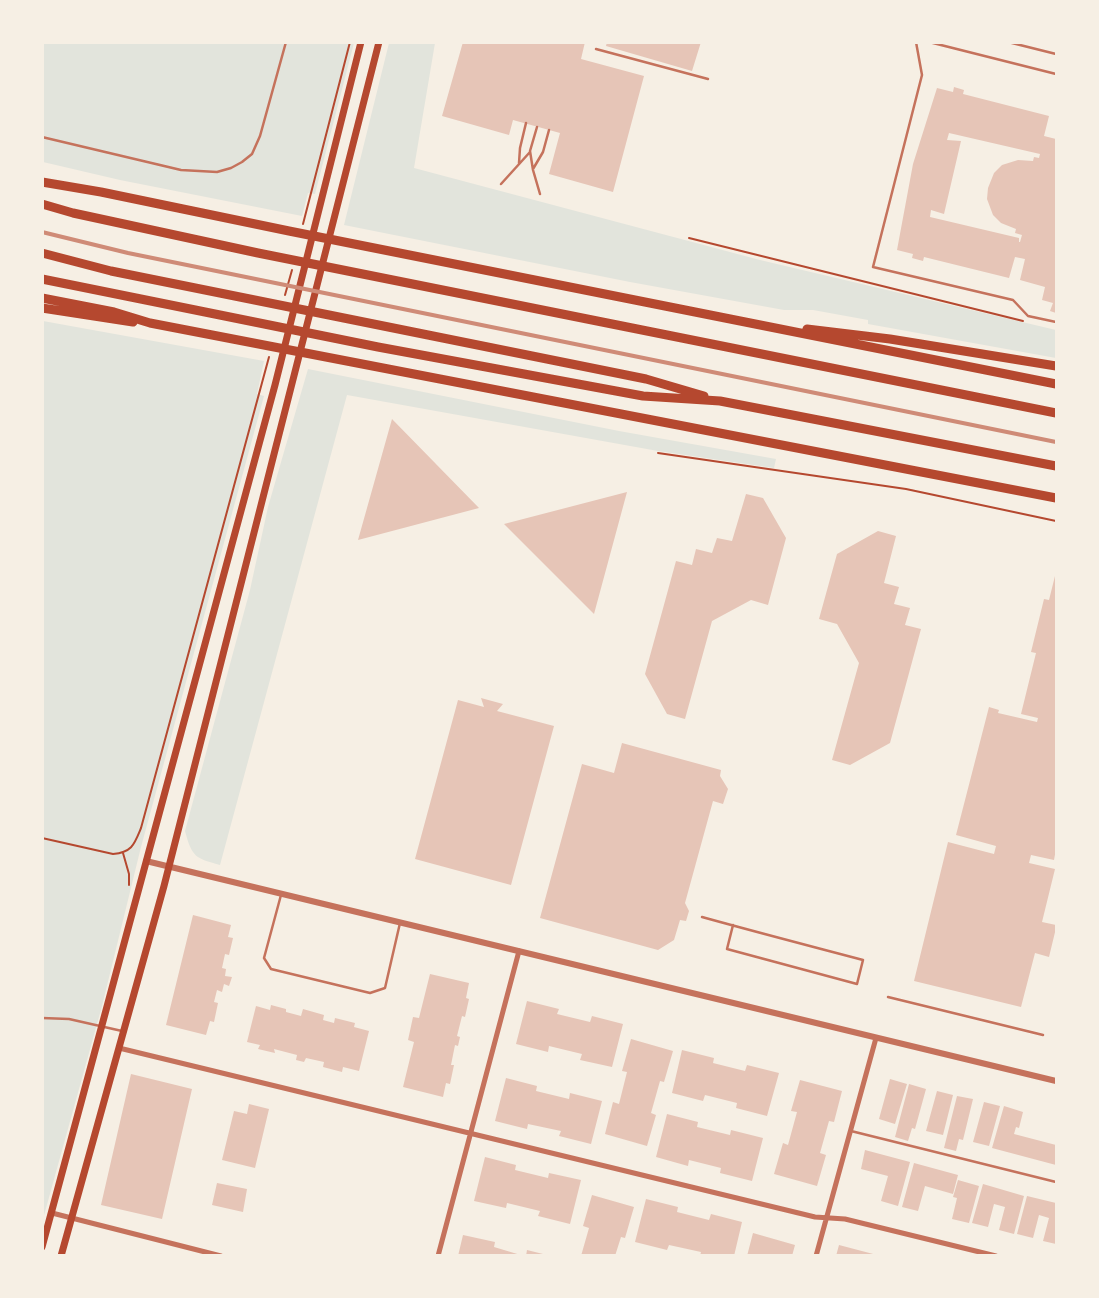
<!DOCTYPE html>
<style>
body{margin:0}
#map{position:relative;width:1099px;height:1298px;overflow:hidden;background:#f6efe4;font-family:Montserrat,sans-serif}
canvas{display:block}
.frame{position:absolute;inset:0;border:44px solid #f6efe4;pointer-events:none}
</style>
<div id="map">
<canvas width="1099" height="1298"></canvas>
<div class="frame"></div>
</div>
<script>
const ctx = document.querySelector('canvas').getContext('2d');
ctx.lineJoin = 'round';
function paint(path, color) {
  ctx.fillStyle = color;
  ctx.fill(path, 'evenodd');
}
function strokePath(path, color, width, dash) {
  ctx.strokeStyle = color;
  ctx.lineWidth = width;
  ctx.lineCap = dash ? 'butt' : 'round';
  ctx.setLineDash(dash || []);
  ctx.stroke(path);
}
paint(new Path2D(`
 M43,43H354L315,194L308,193L302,216L120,180L43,162Z
 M389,43H435L414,168L760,260L1056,330V358L868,324V320L813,310H784L630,282L344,225Z
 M43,321L264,361L257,394L264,396L141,847L102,1006L43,1219Z
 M308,369L619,431L776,459L774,468L658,451L347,395L220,865C195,858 192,857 185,831L250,590L268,507Z`), '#e2e4dc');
paint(new Path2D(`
 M463,42H585L581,59L644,76L613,192L549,174L560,133L513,120L509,135L442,116Z
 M607,42H701L692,71L606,46Z
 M954,87L964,90L963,94L1049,116L1044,136L1056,139V313L1050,311L1053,303L1042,300L1045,287L1020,280L1025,259L1015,257L1009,278L924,257L923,261L912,258L913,254L897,250L913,164L937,88L953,92ZM949,133L1040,154L1039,158L1034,157L1033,161L1018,160L1002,165L994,173L988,188L987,199L993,215L1001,223L1016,229L1015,233L1022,235L1020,242H1019V238L930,217L931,210L944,214L961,141L947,140Z
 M392,419L479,508L358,540Z
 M627,492L594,614L504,524Z
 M746,494L763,498L786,538L768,605L751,600L712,621L685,719L667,714L645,674L676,561L692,565L696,549L712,553L717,538L732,541Z
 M878,531L896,536L884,583L899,587L894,604L910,608L905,625L921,629L890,743L850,765L832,760L859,663L837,624L819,619L837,554Z
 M1056,572V849L1054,860L1031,855L1029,863L1055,869L1042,922L1056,925V928L1049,957L1035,953L1021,1007L914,981L948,842L994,854L996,846L956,835L989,707L999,710L998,713L1037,722L1038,718L1021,714L1036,653L1031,652L1044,599L1049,600Z
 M481,698L503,704L497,711L554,726L511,885L415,859L458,700L484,707Z
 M622,743L721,770L720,776L728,789L723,804L713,801L685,903L689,911L686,921L680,920L674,940L658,950L540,918L582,764L614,773Z
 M193,915L231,925L228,937L233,938L229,955L225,954L222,968L226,969L225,976L232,977L229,986L224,984L222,992L217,990L214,1002L218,1003L214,1022L210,1021L206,1035L166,1025Z
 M430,974L469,983L466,998L469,999L465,1017L462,1016L457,1036L460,1037L458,1046L455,1045L451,1065H454L450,1084L446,1083L443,1097L403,1087L414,1042L408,1040L413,1017L419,1018Z
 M527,1001L559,1009L557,1014L590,1022L592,1016L623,1024L612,1067L580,1060L582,1054L549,1046L548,1052L516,1044Z
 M271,1005L286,1009V1012L301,1016L303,1009L324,1015L323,1020L334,1023L335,1018L355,1023L354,1027L369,1031L359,1071L343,1067L342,1072L323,1067L324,1062L306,1058L304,1062L296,1060L297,1055L274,1049L275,1053L258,1049L260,1045L247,1042L256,1006L270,1010Z
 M631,1039L673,1051L664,1082L660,1081L651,1113L656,1115L647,1146L605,1134L613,1102L619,1104L627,1072L622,1071Z
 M682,1050L714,1058L713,1063L745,1071L747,1065L779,1073L767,1116L736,1108L737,1103L705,1095L703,1101L672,1093Z
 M131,1074L192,1089L162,1219L101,1205Z
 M506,1078L537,1086L536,1091L569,1099L570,1093L602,1101L591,1144L559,1136L561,1131L528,1124L527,1129L495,1121Z
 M890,1079L907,1084L895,1124L879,1119Z
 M800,1080L842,1091L834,1122L829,1121L820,1153L826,1155L817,1186L774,1174L783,1143L788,1145L797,1112L791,1111Z
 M909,1084L926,1089L915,1129L912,1128L908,1141L895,1137Z
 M937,1091L953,1095L943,1135L926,1131Z
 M957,1096L973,1099L963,1140L959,1139L956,1151L944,1148Z
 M984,1102L1000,1106L989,1146L973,1142Z
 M249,1104L269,1109L255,1168L222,1160L234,1111L247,1114Z
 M1004,1106L1023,1112L1019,1128L1016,1127L1014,1134L1056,1145V1165L992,1148Z
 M667,1114L698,1122L697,1127L730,1135L731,1130L763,1138L752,1181L720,1173L721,1168L689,1160L688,1166L656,1157Z
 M865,1150L910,1162L898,1206L881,1201L888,1176L861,1169Z
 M485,1157L516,1165L515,1170L548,1178L549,1173L581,1180L570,1224L538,1216L540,1211L507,1203L506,1208L474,1201Z
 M914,1163L958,1175L953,1194L925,1186L918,1211L902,1207Z
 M958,1180L979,1186L969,1223L952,1219L957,1198L953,1197Z
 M217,1183L247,1189L243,1212L212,1205Z
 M983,1184L1024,1196L1014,1234L999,1230L1005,1207L994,1204L988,1227L972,1223Z
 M592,1195L634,1207L625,1238L621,1237L615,1256H581L589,1228L583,1226Z
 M1027,1196L1056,1203V1244L1043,1241L1049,1218L1039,1215L1033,1238L1017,1234Z
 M646,1199L678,1207L677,1212L709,1220L711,1214L742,1222L734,1256H700L701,1252L669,1245L667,1250L635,1242Z
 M753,1233L795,1245L792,1256H747Z
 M463,1235L495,1242L494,1247L524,1256H458Z
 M839,1245L877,1255V1256H836Z
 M527,1250L547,1255V1256H526Z`), '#e6c5b7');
strokePath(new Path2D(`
 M303,224L350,42
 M689,238L1023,321
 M285,295L292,270
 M658,453L906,489L1056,521
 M42,838L113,854C132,852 134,845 141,828L269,357
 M123,853L129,874V885`), '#b5482f', 2);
strokePath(new Path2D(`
 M916,42L922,75L873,267L1013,300L1028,316L1056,322
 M929,42L1056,74
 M1008,42L1056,54
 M596,49L708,79
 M537,127L530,151L533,170L540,194
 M42,137L181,170L217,172L231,168L242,162L252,154L260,136L286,42
 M519,163L520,148L526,123
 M533,169L543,152L549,130
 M501,184L530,152
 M281,895L264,958L271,969L370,993L385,988L400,923
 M702,917C756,932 810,946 863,960L857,984L727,949L733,925
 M888,997L1043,1035
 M42,1018L69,1019L122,1031
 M851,1131L1056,1182`), '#c5725c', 2.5);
strokePath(new Path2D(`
 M119,1048L815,1217L845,1219L996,1256
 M52,1213L221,1256
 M438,1256L519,951
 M816,1256L876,1038`), '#c5725c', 5);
strokePath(new Path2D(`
 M146,861L1056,1081`), '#c5725c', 6);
strokePath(new Path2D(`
 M42,1247L275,385L361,42
 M61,1256L164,886L379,42`), '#b5482f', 7);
strokePath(new Path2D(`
 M42,182L101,192L289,231L1056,384
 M42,204L73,213L258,253L1056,413
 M42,253L111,271L646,379L704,396
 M42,279L378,347L643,396L720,401L1056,466
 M42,298L114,312L150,323L1056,498
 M42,308L133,322
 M807,329L890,339L1056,366`), '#b5482f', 9);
strokePath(new Path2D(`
 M42,232L128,253L1056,442`), '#cf8b77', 4);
</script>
